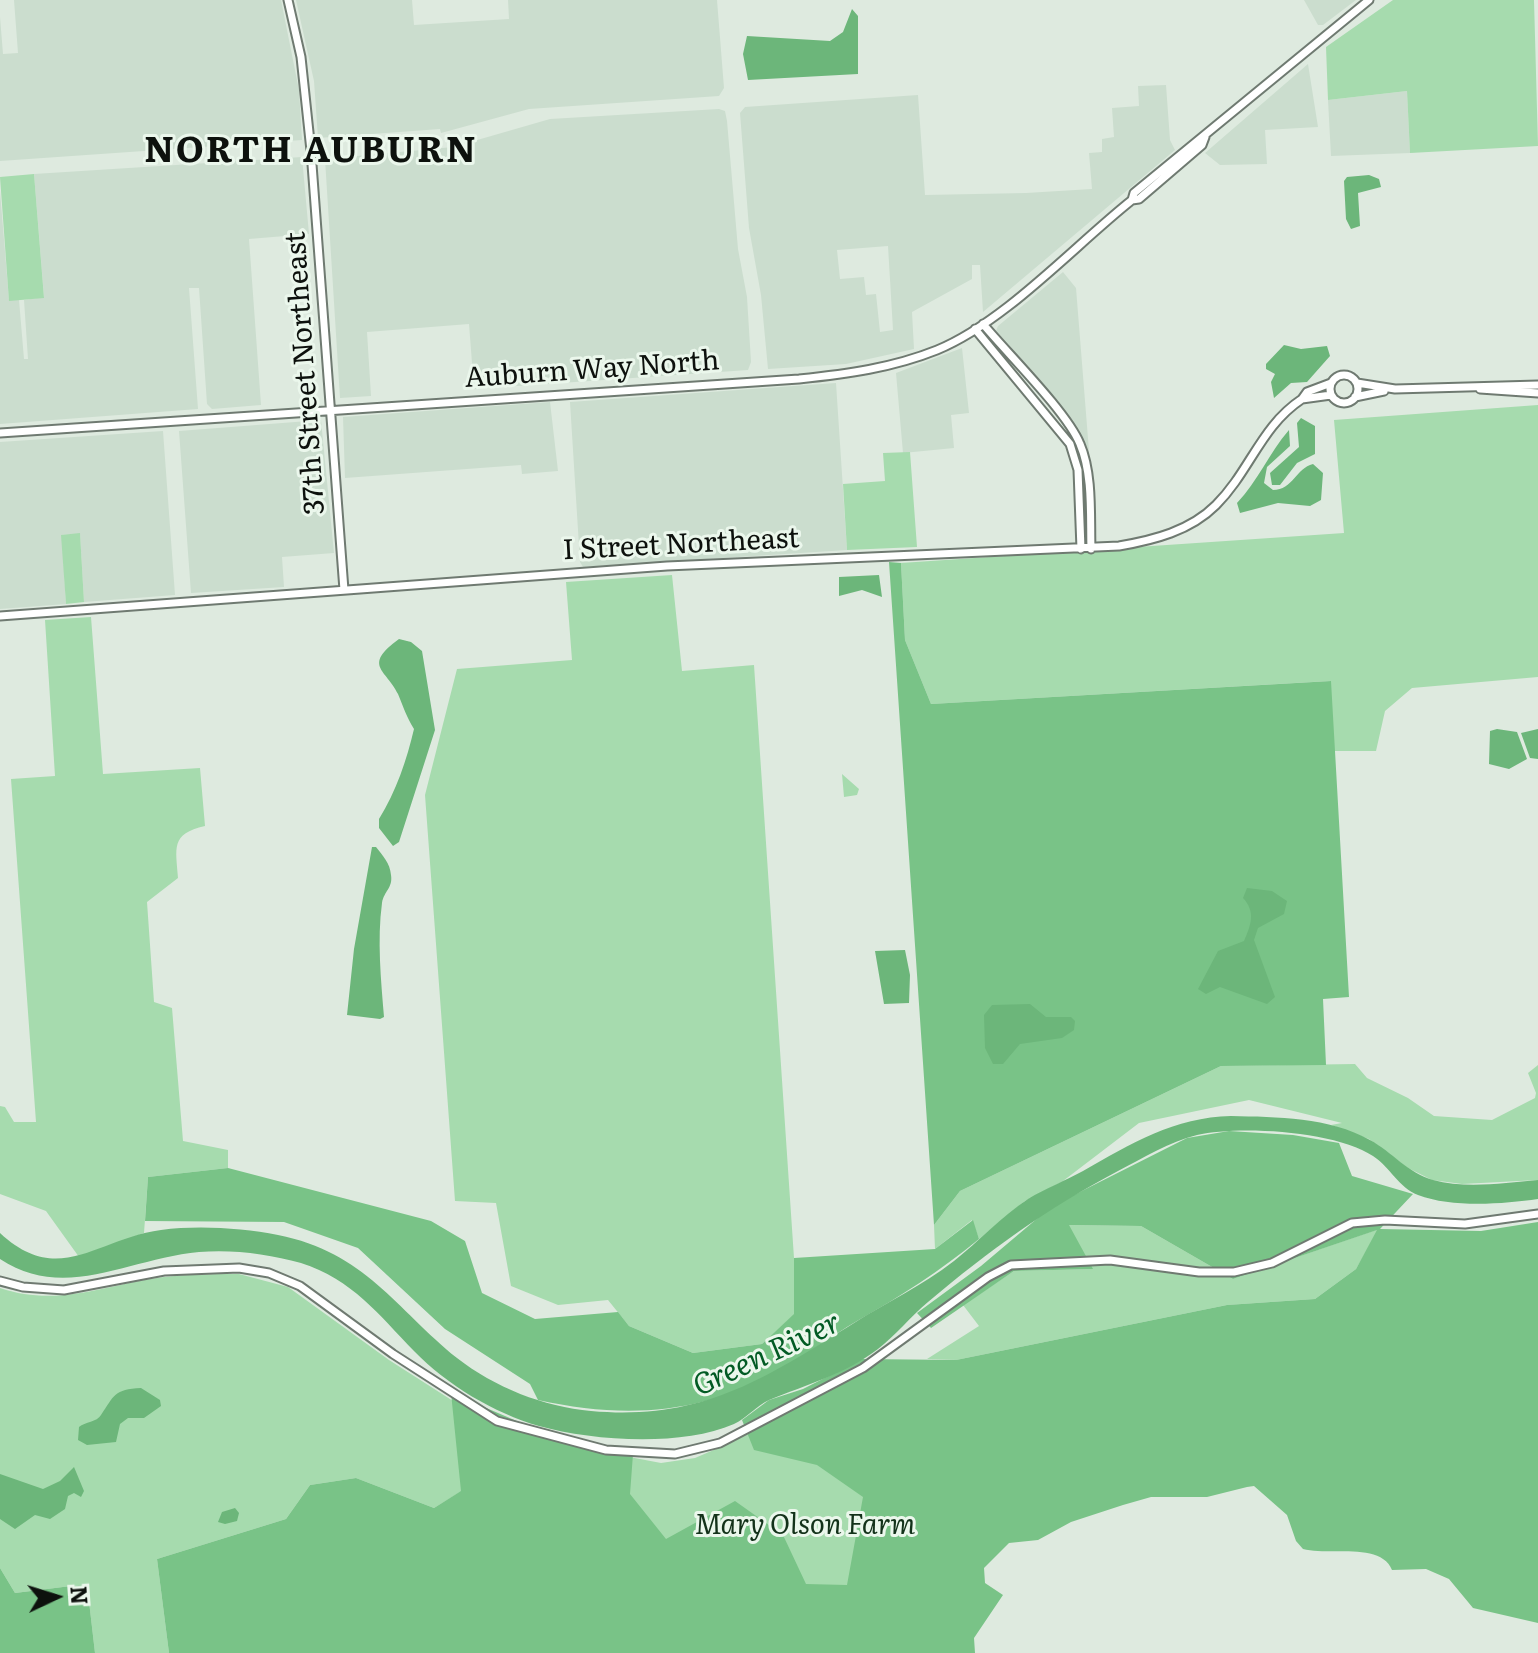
<!DOCTYPE html>
<style>
body{margin:0}
#map{position:relative;width:1538px;height:1653px;overflow:hidden;background:#deeadf;font-family:Literata,serif}
canvas{display:block}
.north{position:absolute;left:16px;top:1557px;width:80px;height:80px;-webkit-text-stroke:6px #ebf7ec;paint-order:stroke;rotate:86deg;font-size:22px;font-weight:700;line-height:32px;text-align:center;color:#0d110d}
.north::after{content:'';display:block;margin:auto;width:28px;height:36px;background:#0d110d;clip-path:polygon(50% 0,100% 100%,50% 72%,0 100%)}
</style>
<div id="map">
<canvas width="1538" height="1653"></canvas>
<div class="north">N</div>
</div>
<script>
const ctx = document.querySelector('canvas').getContext('2d');
ctx.lineJoin = 'round';
function paint(path, color) {
  ctx.fillStyle = color;
  ctx.fill(path, 'evenodd');
}
function strokePath(path, color, width, dash) {
  ctx.strokeStyle = color;
  ctx.lineWidth = width;
  ctx.lineCap = dash ? 'butt' : 'round';
  ctx.setLineDash(dash || []);
  ctx.stroke(path);
}
function label(font, color, halo, rows, align = 'center') {
  ctx.font = font + ' Literata,serif';
  ctx.lineWidth = 6;
  ctx.setLineDash([]);
  ctx.textBaseline = 'middle';
  ctx.strokeStyle = halo;
  ctx.fillStyle = color;
  for (const [text, x, y, turn = 0] of rows) {
    ctx.save();
    ctx.translate(x, y);
    ctx.rotate((+turn || 0) * Math.PI / 180);
    ctx.textAlign = isNaN(turn) ? turn : align;
    if (halo) ctx.strokeText(text, 0, 0);
    ctx.fillText(text, 0, 0);
    ctx.restore();
  }
}
paint(new Path2D(`
 M14,0H281L299,90L302,140L0,161V17L3,54L18,53Z
 M296,0H412L414,25L509,19L508,0H717L724,88L719,96L529,109L441,133L440,129L318,138L314,81Z
 M1304,0H1356L1323,25H1318Z
 M1308,64L1318,127L1265,130L1267,164L1220,165L1205,153Z
 M1166,85L1170,140L1175,150L983,312L980,265H972V279L912,312L914,349L846,364L768,369L761,295L749,228L740,113L745,107L918,95L925,195L1026,193L1092,189L1089,153L1102,152V139L1114,137L1112,108L1139,106L1138,86ZM888,246L893,330L880,332L876,294L866,295L864,277L840,279L837,250Z
 M1407,91L1410,153L1331,156L1328,100Z
 M719,109L725,111L727,121L738,249L747,297L751,362L748,370L474,389L469,324L367,332L371,396L340,398L325,159L453,147L550,119Z
 M302,157L309,234L249,239L261,405L212,409L207,404L199,288H189L198,409L0,424V191L9,300H19L24,359H28L24,300L44,297L34,174Z
 M1063,272L1076,288L1089,451L1070,419L996,331L998,326Z
 M962,348L969,413L951,415L954,448L903,453L896,373Z
 M836,383L847,550L583,567L580,562L570,402Z
 M550,402L558,471L522,474L521,465L345,478L343,417Z
 M321,420L334,553L282,557L284,587L191,593L179,431Z
 M163,431L175,595L84,602L80,534L62,535L66,604L0,609V442Z`), '#cbddce');
paint(new Path2D(`
 M1393,0H1534L1538,146L1410,153L1407,91L1328,100L1326,47Z
 M34,174L44,298L9,301L0,177Z
 M1538,405V677L1412,688L1385,711L1376,751H1334L1330,681L931,704L905,640L901,563L1344,533L1334,420Z
 M910,452L917,547L847,550L843,484L885,481L883,453Z
 M80,533L84,602L66,604L61,535Z
 M672,575L682,671L754,665L794,1258L795,1314L762,1344L693,1353L629,1326L608,1300L558,1305L511,1286L496,1203L455,1201L425,795L457,669L572,660L566,582Z
 M91,617L103,774L200,768L205,826C170,834 176,848 178,878L147,902L154,1002L172,1008L183,1141L228,1150V1168L148,1177L144,1233L79,1257L46,1211L0,1194V1106L5,1107L14,1122H36L11,779L55,776L45,620Z
 M842,774L859,789L857,795L844,797Z
 M1355,1064L1367,1078L1408,1098L1434,1116L1492,1120L1535,1098L1536,1093L1528,1073L1538,1065V1180L1462,1184L1432,1180L1408,1168L1369,1139L1331,1125L1342,1123L1249,1100L1139,1123L1063,1181L1025,1201L979,1239L972,1220L935,1249L934,1225L960,1191L1221,1066Z
 M1068,1225L1141,1226L1233,1279L1379,1229L1356,1269L1315,1299L1227,1305L956,1360L927,1359L979,1326L963,1305L1014,1271L1092,1269Z
 M239,1274L288,1287L389,1360L503,1433L661,1463L695,1458L730,1443L877,1368L922,1625L460,1492L434,1508L356,1478L310,1485L286,1519L157,1559L169,1653H95L87,1584L15,1593L0,1568V1288C58,1308 107,1284 164,1277C189,1274 214,1274 239,1274Z`), '#a6dbae');
paint(new Path2D(`
 M889,562L901,563L905,640L931,704L1331,681L1349,997L1323,999L1326,1065L1221,1066L960,1191L934,1225Z
 M1229,1131L1293,1135L1339,1143L1352,1176L1413,1194L1380,1229L1481,1231L1538,1222V1623L1473,1608L1449,1579L1426,1569L1392,1570C1381,1542 1329,1556 1303,1549L1296,1541L1287,1515L1254,1486L1247,1487L1207,1497H1151L1123,1505L1071,1522L1038,1540L1009,1543L984,1568L985,1583L1003,1595L974,1638L975,1653H169L157,1559L286,1519L310,1485L356,1478L434,1508L461,1491L451,1393L559,1439L633,1454L630,1494L666,1539L735,1501L783,1535L806,1584L847,1585L863,1497L817,1465L754,1450L742,1420L769,1400L803,1389L862,1359L956,1360L1227,1305L1315,1299L1356,1269L1377,1230L1233,1279L1141,1226L1069,1225L1093,1269L1014,1271L931,1328L917,1313L981,1266L1052,1206L1187,1138Z
 M228,1168L431,1221L465,1241L482,1293L535,1319L618,1312L629,1326L693,1353L762,1344L794,1314V1258L935,1249L973,1220L979,1239C940,1271 901,1296 857,1321C831,1336 807,1355 780,1370C701,1415 625,1419 538,1400L530,1384L445,1329L358,1248L284,1222L145,1221L148,1177Z
 M0,1568L15,1593L87,1584L95,1653H0Z`), '#79c387');
paint(new Path2D(`
 M852,9L858,16V74L748,80L743,54L747,36L830,41L843,32Z
 M1369,175L1379,179L1381,187L1358,193L1360,226L1351,229L1346,219L1344,181L1347,177Z
 M1284,345L1301,349L1327,346L1330,356L1307,382L1291,383L1274,398L1271,382L1275,374L1266,369V364Z
 M1301,418L1315,426V454L1297,463L1280,485H1272L1270,473L1299,447L1297,423Z
 M1289,430L1290,446L1267,467L1264,483L1273,490C1293,490 1296,468 1313,464L1323,473L1321,500L1310,506L1278,503L1240,513L1237,503C1258,481 1269,453 1289,430Z
 M879,575L882,597L862,590L839,596V577Z
 M399,639L411,642L422,651L435,730L399,842L393,846L379,828V819C396,792 407,759 414,729C407,718 403,706 398,694C386,669 362,666 399,639Z
 M1497,729L1517,732L1527,759L1509,769L1489,764L1490,731Z
 M1538,729V759L1530,758L1521,733Z
 M372,847H376C383,856 390,863 391,875C393,888 384,891 382,903C377,940 381,980 384,1017L380,1019L347,1015L354,949Z
 M1247,888L1272,891L1287,901L1284,914L1258,928L1254,940L1275,997L1267,1004L1220,987L1206,994L1198,989L1218,951L1244,941C1251,925 1256,912 1243,898Z
 M905,950L910,975L909,1003L884,1004L875,951Z
 M1030,1004L1046,1017H1071L1075,1021L1074,1030L1062,1038L1020,1044L1003,1064H993L985,1048L984,1015L992,1005Z
 M1231,1116C1277,1117 1329,1117 1370,1140C1392,1152 1408,1173 1433,1180C1466,1189 1504,1183 1538,1180V1199C1503,1204 1452,1208 1418,1195C1399,1188 1390,1167 1373,1156C1336,1131 1239,1125 1197,1135C1169,1142 1143,1158 1118,1171C1046,1209 990,1250 928,1302C910,1317 896,1335 878,1349C845,1374 806,1385 769,1400C756,1406 747,1418 734,1424C681,1447 593,1441 539,1426C494,1413 447,1385 414,1351C379,1315 352,1279 301,1263C269,1254 232,1249 199,1252C130,1258 65,1302 0,1259V1233C59,1288 98,1238 161,1230C198,1225 242,1228 278,1235C365,1252 396,1309 457,1358C494,1387 544,1407 591,1411C702,1421 764,1379 854,1323C887,1302 922,1286 954,1261C979,1241 1001,1217 1028,1199C1046,1188 1065,1181 1083,1171C1130,1144 1175,1117 1231,1116Z
 M141,1388L160,1400L161,1406L144,1418H128L120,1424L116,1442L87,1445L78,1440L79,1427C85,1422 97,1422 101,1415C114,1396 114,1389 141,1388Z
 M74,1467L84,1491L81,1497L74,1493L68,1496L65,1509L50,1519L35,1515L15,1529L0,1519V1474L43,1489L60,1481Z
 M235,1508L239,1513L237,1521L225,1524L218,1522L222,1512Z`), '#6cb67a');
const secondary = new Path2D(`
 M288,0L301,57L311,151L344,590
 M1132,200L1139,199L1202,145L1205,137
 M983,324C1007,353 1067,412 1080,444C1093,474 1090,516 1091,549
 M975,329L1070,444L1078,470L1081,549
 M1330 389a14 14 0 1 1 28 0a14 14 0 1 1-28 0Z
 M1357,383L1395,389L1538,385
 M1480,389L1538,393
 M1331,395L1302,399L1307,392L1331,383
 M1355,397L1384,391
 M0,433L799,379C847,374 892,368 937,350C1005,322 1074,246 1132,200L1134,193L1369,0
 M0,616L667,566L1119,546C1154,540 1190,531 1216,505C1250,471 1261,426 1302,399
 M0,1281L23,1287L64,1290L164,1271L239,1268L269,1273L300,1286L393,1354L497,1421L606,1450L675,1454L720,1443L863,1368L988,1277L1011,1265L1110,1260L1199,1272H1234L1272,1263L1352,1223L1385,1220L1465,1224L1538,1214`);
strokePath(secondary, '#6f7a71', 11);
strokePath(secondary, '#fff', 7);
label('28px', '#0d110d', '#ebf7ec', [
 ["Auburn Way North",592,370,-4],
 ["37th Street Northeast",306,373,-94],
 ["I Street Northeast",681,545,-3]
]);
label('italic 28px', '#13321a', '#ebf7ec', [
 ["Mary Olson Farm",805,1526]
]);
label('italic 30px', '#025b24', '#ebf7ec', [
 ["Green River",767,1355,-25]
]);
ctx.letterSpacing = '2px';
label('bold 36px', '#0d110d', '#ebf7ec', [
 ["NORTH AUBURN",311,151]
]);
ctx.letterSpacing = '0px';
</script>
